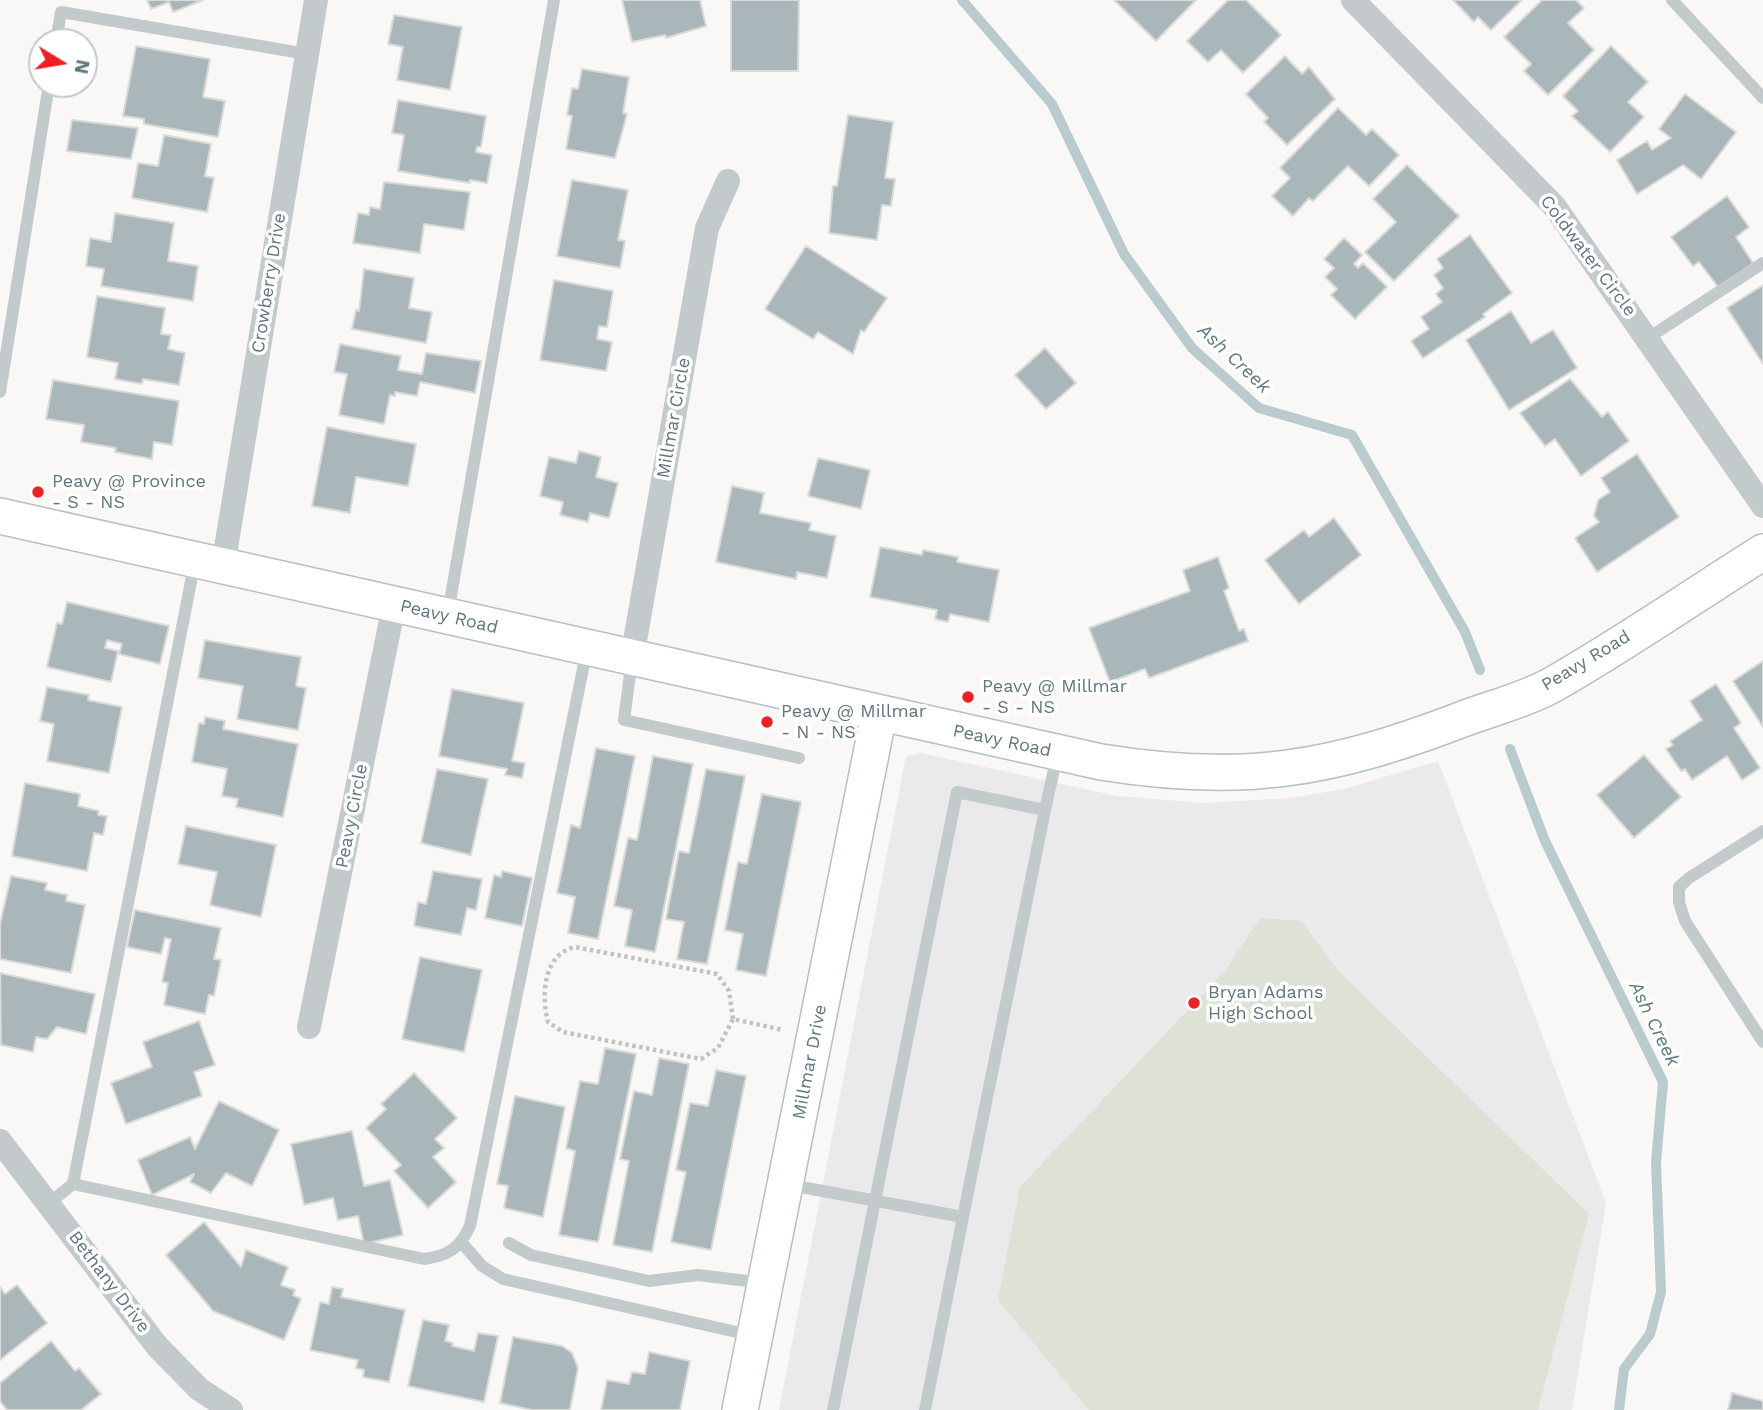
<!DOCTYPE html>
<style>
body{margin:0}
#map{position:relative;width:1763px;height:1410px;overflow:hidden;background:#f9f8f6;font-family:"Work Sans",sans-serif}
canvas{display:block}
.north{position:absolute;left:28px;top:28px;width:70px;height:70px;box-sizing:border-box;background:#fff;border:2px solid #bfc9cb;border-radius:50%;rotate:101deg;font-size:19px;font-weight:700;line-height:28px;text-align:center;color:#5e777d}
.north::after{content:'';display:block;margin:auto;width:24px;height:32px;background:#ef2023;clip-path:polygon(50% 0,100% 100%,50% 72%,0 100%)}
</style>
<div id="map">
<canvas width="1763" height="1410"></canvas>
<div class="north">N</div>
</div>
<script>
const ctx = document.querySelector('canvas').getContext('2d');
ctx.lineJoin = 'round';
function paint(path, color) {
  ctx.fillStyle = color;
  ctx.fill(path, 'evenodd');
}
function strokePath(path, color, width, dash) {
  ctx.strokeStyle = color;
  ctx.lineWidth = width;
  ctx.lineCap = dash ? 'butt' : 'round';
  ctx.setLineDash(dash || []);
  ctx.stroke(path);
}
function label(font, color, halo, rows, align = 'center') {
  ctx.font = font + ' "Work Sans",sans-serif';
  ctx.lineWidth = 7;
  ctx.setLineDash([]);
  ctx.textBaseline = 'middle';
  ctx.strokeStyle = halo;
  ctx.fillStyle = color;
  for (const [text, x, y, turn = 0] of rows) {
    ctx.save();
    ctx.translate(x, y);
    ctx.rotate((+turn || 0) * Math.PI / 180);
    ctx.textAlign = isNaN(turn) ? turn : align;
    if (halo) ctx.strokeText(text, 0, 0);
    ctx.fillText(text, 0, 0);
    ctx.restore();
  }
}
paint(new Path2D(`
 M921,753L1117,796L1203,803L1292,798L1344,789L1438,761L1606,1203L1572,1410H779L906,756Z`), '#e9eae9');
paint(new Path2D(`
 M1260,918L1301,921L1339,972L1589,1214L1538,1410H1089L998,1300L1020,1187L1225,971Z`), '#dde1d6');
strokePath(new Path2D(`
 M962,0L1052,104L1124,254L1192,348L1259,408L1352,435L1465,632L1480,670
 M1510,749L1545,841L1663,1082L1656,1162L1661,1292L1650,1334L1624,1369L1619,1410`), '#b9cbcc', 10);
const building = new Path2D(`
 M147,0H203L173,12L169,2L151,9Z
 M622,0H700L706,26L666,38L665,35L632,42Z
 M731,0H799L798,71H731Z
 M1114,0H1196L1156,41Z
 M1228,0H1246L1281,35L1243,73L1221,50L1208,62L1187,41Z
 M1453,0H1522L1491,30L1478,17L1474,22Z
 M1542,0H1576L1584,8L1568,23L1594,50L1548,95L1524,71L1531,64L1504,37Z
 M394,15L462,27L450,90L397,80L403,47L388,44Z
 M136,46L210,59L203,97L225,101L218,137L144,124V119L123,116Z
 M1611,46L1648,82L1628,102L1644,117L1610,152L1572,116L1578,111L1563,96Z
 M1285,56L1302,74L1309,67L1335,99L1287,145L1264,122L1268,118L1246,94Z
 M582,69L629,77L623,113L627,114L615,158L566,149L572,116L567,115L572,88L578,89Z
 M1685,94L1736,132L1701,179L1683,165L1637,194L1617,160L1647,141L1652,150L1671,138L1659,129Z
 M398,100L486,116L481,147H477L476,152L492,155L487,183L470,180V183L398,171L404,135L392,133Z
 M1338,108L1366,135L1372,129L1399,155L1369,186L1348,166L1313,201L1309,198L1293,216L1272,196L1290,178L1280,168Z
 M848,115L893,122L885,178L895,179L891,206L882,205L877,240L829,233L833,186H837Z
 M72,120L138,128L131,159L67,151Z
 M164,135L211,144L205,176L214,178L207,212L132,198L138,163L158,166Z
 M1407,165L1459,216L1394,281L1365,252L1396,222L1373,199Z
 M572,180L628,190L618,240L625,241L620,268L557,256Z
 M384,182L470,192L464,230L424,224L420,253L353,243L358,213L369,215L370,207L380,209Z
 M1727,196L1749,227L1736,237L1753,263L1719,288L1699,262L1693,266L1671,237Z
 M115,213L174,223L168,261L198,266L193,301L101,286L104,269L86,266L90,238L111,242Z
 M1470,235L1512,293L1483,314L1485,317L1423,358L1411,341L1429,329L1421,317L1442,302L1436,294L1443,288L1434,275L1443,268L1437,259Z
 M1344,238L1362,255L1354,264L1358,268L1363,263L1387,287L1355,319L1331,295L1337,289L1325,277L1334,268L1324,259Z
 M806,246L887,298L864,332L861,330L853,354L818,332L813,339L765,309Z
 M364,269L414,278L409,308L432,312L426,343L352,329L356,310L359,311Z
 M554,280L613,291L607,327L599,326L597,339L612,342L606,371L540,360Z
 M1763,285V364L1727,308Z
 M97,296L165,308L161,334L171,335L168,349L185,353L179,385L143,379L142,384L115,379L118,363L87,357Z
 M1511,311L1531,343L1553,330L1577,368L1509,410L1466,340Z
 M340,344L401,356L398,370L422,374L426,353L481,361L475,393L420,382L417,396L395,392V396L390,395L384,424L339,415L347,374L334,372Z
 M1045,348L1076,383L1046,409L1015,375Z
 M1570,379L1602,417L1608,412L1629,441L1581,476L1555,439L1545,446L1520,413Z
 M53,380L179,401L172,445L154,442L152,459L115,452L116,448L81,442L84,425L46,419Z
 M327,427L416,444L408,486L356,477L350,513L312,506Z
 M579,451L601,457L596,477L618,483L609,518L590,513L588,522L560,515L563,502L540,496L549,457L576,463Z
 M1637,454L1679,517L1597,572L1575,538L1599,522L1594,516L1598,500L1610,492L1601,478Z
 M818,458L870,470L861,509L808,496Z
 M732,486L764,493L760,513L811,523L809,530L836,536L827,578L797,572L796,579L716,562Z
 M1334,518L1361,555L1299,604L1265,560L1304,530L1309,537Z
 M880,547L922,555L923,550L958,557L957,562L999,570L989,622L950,614L948,622L935,619L937,610L870,597Z
 M1218,557L1229,588L1224,591L1239,631L1244,629L1248,641L1149,678L1145,669L1110,682L1089,628L1190,591L1183,570Z
 M67,602L169,626L160,664L119,654L122,644L107,640L105,648L118,651L111,682L47,667L57,623L62,624Z
 M205,640L301,657L296,686L306,688L298,730L237,719L243,686L198,678Z
 M1763,661V727L1733,681Z
 M1716,684L1741,723L1734,728L1760,768L1742,780L1727,756L1692,780L1685,769L1681,771L1666,749L1673,745L1670,741L1702,720L1690,701Z
 M47,687L89,695L88,700L122,707L109,773L47,761L54,724L40,721Z
 M452,689L524,703L512,761L525,763L522,778L505,775L507,769L439,756Z
 M205,717L225,721L223,729L298,744L283,817L236,807L238,799L222,796L227,769L192,762L199,723L204,724Z
 M596,748L635,756L598,939L568,933L575,897L557,893L571,825L580,828Z
 M1644,755L1681,797L1634,838L1597,795Z
 M653,756L693,764L655,952L625,946L632,910L614,906L628,838L637,840Z
 M437,769L488,779L471,855L421,843Z
 M706,769L745,776L707,964L677,959L684,922L666,919L679,851L689,853Z
 M25,783L80,794L78,806L99,811L98,815L107,816L103,835L94,833L87,871L12,856Z
 M762,794L801,802L766,976L736,970L743,934L725,930L738,862L747,864Z
 M186,826L276,845L261,917L210,905L217,872L178,864Z
 M433,871L482,879L476,910L467,908L461,935L414,926L418,902L426,904Z
 M502,871L532,878L522,926L485,918L494,875L501,877Z
 M11,876L47,883L45,890L67,895L66,901L85,905L71,973L0,959V924Z
 M135,910L221,928L214,959L221,960L214,996L209,995L205,1014L164,1005L168,983L162,982L171,939L165,938L161,954L127,947Z
 M420,957L482,970L464,1052L402,1039Z
 M0,973L95,994L86,1034L57,1027L47,1039L36,1037L33,1052L1,1045Z
 M199,1021L215,1065L194,1072L202,1096L126,1124L111,1083L152,1067L143,1042Z
 M605,1048L636,1054L598,1242L559,1235L575,1151L566,1148L580,1081L598,1084Z
 M659,1058L689,1064L652,1252L613,1245L629,1161L620,1159L634,1091L652,1095Z
 M716,1070L746,1076L711,1250L671,1242L686,1172L676,1170L690,1103L708,1106Z
 M414,1073L457,1118L435,1139L444,1148L433,1157L456,1182L428,1208L394,1171L401,1165L366,1128L386,1109L381,1104Z
 M515,1096L565,1107L543,1217L504,1208L508,1186L497,1184Z
 M219,1101L279,1130L252,1186L226,1173L211,1193L190,1182L194,1174L152,1195L138,1160L190,1137L195,1149Z
 M352,1131L364,1186L390,1180L403,1235L364,1244L358,1216L338,1220L333,1198L304,1205L291,1144Z
 M204,1222L241,1267L246,1250L288,1267L281,1285L295,1290L293,1295L301,1299L284,1340L213,1311L166,1255Z
 M17,1285L47,1323L0,1360V1287L5,1294Z
 M332,1287L343,1289L341,1297L405,1310L389,1382L363,1377L364,1370L356,1368L358,1360L310,1350L320,1302L329,1304Z
 M423,1320L449,1325L445,1341L453,1343L452,1346L474,1351L478,1333L498,1336L484,1402L408,1386Z
 M513,1337L562,1346L572,1353L578,1368L570,1410H532L500,1403Z
 M51,1341L75,1371L79,1368L101,1394L81,1410H7L0,1401V1383Z
 M649,1352L690,1361L680,1410H601L607,1380L629,1384L632,1372L645,1374Z
 M1732,1393L1763,1401V1410H1728Z`);
paint(building, '#aab7ba');
strokePath(building, '#dadad8', 2);
const secondary = new Path2D(`
 M0,516L1101,762C1243,785 1330,770 1463,719C1492,708 1525,700 1552,685C1624,644 1693,596 1763,552
 M740,1410L879,714`);
strokePath(secondary, '#b6bfc1', 38);
strokePath(new Path2D(`
 M733,1019L729,991L717,974L575,947C543,954 541,996 548,1022L563,1032L701,1059L718,1048L733,1019L783,1030`), '#bfc3c4', 4.5, [3.5, 3.5]);
strokePath(new Path2D(`
 M1672,0L1763,98
 M56,42L61,12L307,54
 M1648,338L1763,263
 M0,392L49,84
 M448,613L554,0
 M632,659L624,720L799,758
 M1045,810L1057,756
 M1763,831L1689,878L1679,887V902L1685,921L1763,1042
 M73,1184L424,1259C448,1256 460,1248 470,1226L587,649
 M785,1184L963,1217L925,1410
 M49,1203L73,1184L195,561
 M462,1243L482,1266L503,1279L754,1336
 M509,1243L531,1255L649,1281L698,1275L764,1283
 M833,1410L957,792L1045,810L963,1217`), '#c3cacc', 12);
strokePath(new Path2D(`
 M1353,0L1555,207L1763,506
 M223,566L316,0
 M632,658L707,228L728,181
 M309,1027L394,605
 M0,1141L157,1346L199,1389L231,1410`), '#c3cacc', 24);
strokePath(secondary, '#fff', 35);
for (const [x, y, r, color] of [
 [38,492,7,"#ef2023"],
 [968,697,7,"#ef2023"],
 [767,722,7,"#ef2023"],
 [1194,1003,7,"#ef2023"]
]) {
  const dot = new Path2D();
  dot.arc(x, y, r, 0, 2 * Math.PI);
  ctx.fillStyle = color;
  ctx.fill(dot);
  strokePath(dot, '#fff', 2.5);
}
label('18px', '#5e777d', '#fff', [
 ["Coldwater Circle",1588,256,53],
 ["Crowberry Drive",269,283,-81],
 ["Millmar Circle",674,418,-80],
 ["Peavy Road",449,617,13],
 ["Peavy Road",1586,661,-31],
 ["Peavy Road",1002,741,12],
 ["Peavy Circle",352,816,-79],
 ["Millmar Drive",810,1062,-79],
 ["Bethany Drive",109,1282,53]
]);
label('18px', '#5e777d', '#fff', [
 ["Peavy @ Province",52,482],
 ["- S - NS",52,503],
 ["Peavy @ Millmar",982,687],
 ["- S - NS",982,708],
 ["Peavy @ Millmar",781,712],
 ["- N - NS",781,733],
 ["Bryan Adams",1208,993],
 ["High School",1208,1014]
], 'left');
label('italic 19px', '#5d7c7d', '#fff', [
 ["Ash Creek",1234,359,43],
 ["Ash Creek",1654,1024,64]
]);
</script>
